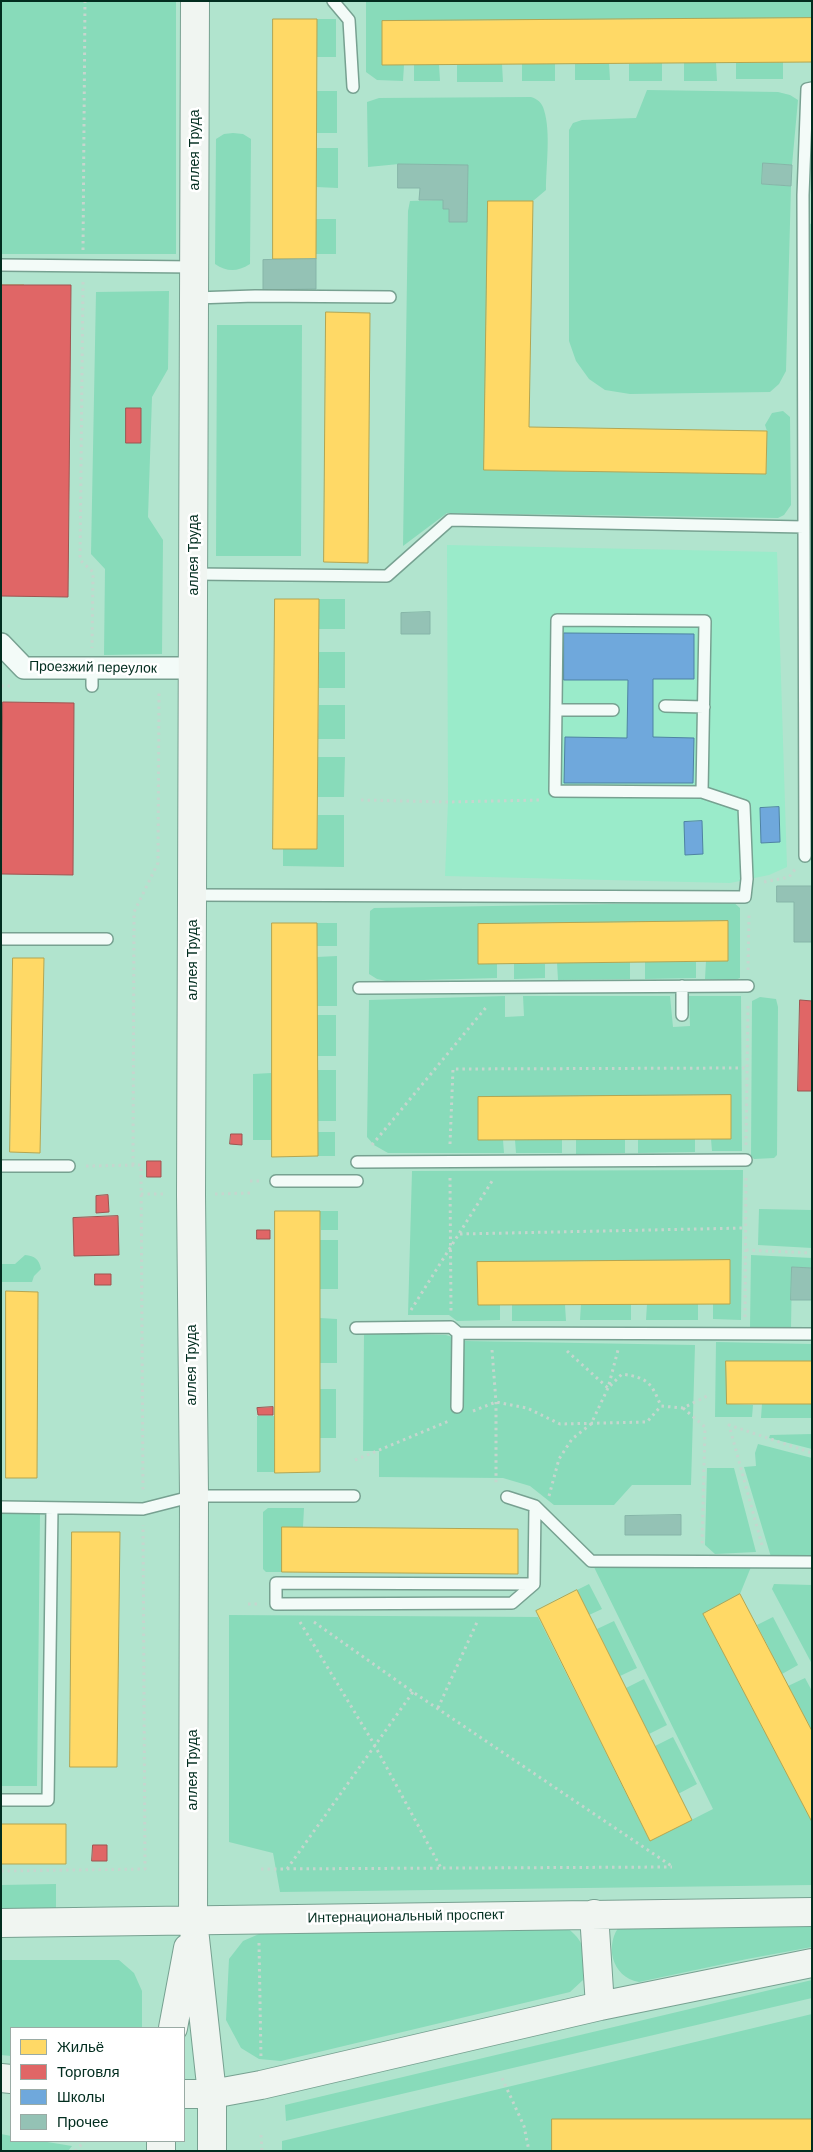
<!DOCTYPE html>
<meta charset="utf-8">
<style>
body{margin:0}
#map{position:relative;width:813px;height:2152px;overflow:hidden;background:#b1e4ce;font-family:"DM Sans",sans-serif}
canvas{display:block}
.frame{position:absolute;inset:0;border:2px solid #022d1f;pointer-events:none}
.legend{position:absolute;left:10px;top:2027px;width:175px;height:115px;box-sizing:border-box;background:#fff;border:1px solid #9aaba5;margin:0;padding:6px 9px;list-style:none;font-size:15px;color:#022d1f}
.legend li{display:flex;align-items:center;gap:10px;height:25px}
.legend b{width:25px;border:1px solid #9aaba5}
</style>
<div id="map">
<canvas width="813" height="2152"></canvas>
<div class="frame"></div>
<ul class="legend">
<li><b style="height:14px;background:#ffd966"></b>Жильё</li>
<li><b style="height:14px;background:#e06666"></b>Торговля</li>
<li><b style="height:14px;background:#6fa8dc"></b>Школы</li>
<li><b style="height:14px;background:#94c2b5"></b>Прочее</li>
</ul>
</div>
<script>
const ctx = document.querySelector('canvas').getContext('2d');
ctx.lineJoin = 'round';
function paint(path, color) {
  ctx.fillStyle = color;
  ctx.fill(path, 'evenodd');
}
function strokePath(path, color, width, dash) {
  ctx.strokeStyle = color;
  ctx.lineWidth = width;
  ctx.lineCap = dash ? 'butt' : 'round';
  ctx.setLineDash(dash || []);
  ctx.stroke(path);
}
function label(font, color, halo, rows, align = 'center') {
  ctx.font = font + ' "DM Sans",sans-serif';
  ctx.lineWidth = 5;
  ctx.setLineDash([]);
  ctx.textBaseline = 'middle';
  ctx.strokeStyle = halo;
  ctx.fillStyle = color;
  for (const [text, x, y, turn = 0] of rows) {
    ctx.save();
    ctx.translate(x, y);
    ctx.rotate((+turn || 0) * Math.PI / 180);
    ctx.textAlign = isNaN(turn) ? turn : align;
    if (halo) ctx.strokeText(text, 0, 0);
    ctx.fillText(text, 0, 0);
    ctx.restore();
  }
}
paint(new Path2D(`
 M447,545L777,552L787,867L769,875L730,883L445,876L448,802ZM779,807L780,842L761,843L760,808ZM702,821L685,854V822Z`), '#9aebca');
paint(new Path2D(`
 M1,1H176V254H1Z
 M366,1H812V18L382,21V65H404L403,81L377,80L366,72Z
 M317,19H336V57H317Z
 M783,62V79H736V63Z
 M609,63L610,80H575V64Z
 M662,63V81H629V64Z
 M684,63H716L717,81H684Z
 M502,64L503,82H457V65Z
 M522,64H555V81H522Z
 M414,65H439L440,81H414Z
 M647,90L778,92L790,95L798,100L792,165L763,164L762,184L791,186L786,371L779,384L770,392L630,394L605,390L589,379L576,361L569,341V130L573,123L582,120L636,118Z
 M317,91H337V133H317Z
 M531,97C537,99 542,102 544,110C551,132 546,166 546,190L533,201H488L484,470L766,474L767,431L765,425L772,413L783,411L790,417L791,505L784,515L778,518L447,513L403,546L408,211L410,201L443,200V209H449V222H467L468,166L399,164L368,167L367,102L379,98Z
 M233,133L243,134L251,139L250,264C237,272 227,272 215,264L216,139L224,134Z
 M317,148H338V188L316,187Z
 M316,219H336V254H316Z
 M812,223V391L809,390L810,224Z
 M169,291L168,369L152,397L148,517L163,540L162,654L104,655L105,569L91,554L96,292Z
 M217,325H302L301,556H216Z
 M319,599H345V629H319Z
 M319,652H345V688H319Z
 M319,705H345V739H318Z
 M318,757H345L344,797H318Z
 M318,815H344V867L283,866V849H317Z
 M733,902L740,908V978L735,980L705,979L706,961H728V921L478,924V964H497V978L386,981L377,979L369,974L370,911L374,908Z
 M317,923H337V946H317Z
 M337,956V1006H317V957Z
 M630,962V979L558,980L557,963Z
 M645,962H696V978L645,979Z
 M514,964H545V978L514,979Z
 M505,996V1017L524,1016L523,996H670L673,1027L690,1026L689,996H741L742,1151H712L711,1139L730,1095L478,1097V1139L503,1140L504,1153H388L374,1145L367,1137L369,1000Z
 M760,997L776,999L778,1007L777,1155L774,1158L754,1159L751,1156L752,1001Z
 M317,1015H336V1056H317Z
 M317,1070H336V1121H318Z
 M271,1073V1140H253V1074Z
 M318,1132H335V1156H318Z
 M562,1139V1153H516L515,1140Z
 M576,1139H625V1153L576,1154Z
 M638,1139H695V1152L638,1153Z
 M743,1170L741,1320L713,1319V1304L730,1303V1260L478,1262V1305H500V1320L457,1321L449,1315H408L412,1171Z
 M759,1209L812,1210V1248L758,1245Z
 M320,1211H338V1230H321Z
 M320,1240H338V1289H320Z
 M25,1255C35,1256 39,1259 41,1269L34,1276L32,1282H1V1264H15Z
 M751,1255L812,1258V1268L792,1267L791,1329L750,1328Z
 M581,1304H631V1320H580Z
 M647,1304H698V1320H646Z
 M512,1305H565L566,1321H512Z
 M320,1318L337,1319V1363H320Z
 M364,1333L446,1335L466,1341L695,1345L691,1485H632L614,1505H554L530,1486L503,1478L379,1477V1451H363Z
 M716,1342L812,1344V1361H727V1404L753,1405L752,1417H715Z
 M320,1389H336V1438H320Z
 M762,1404H812V1418H761Z
 M257,1416H274L275,1472H257Z
 M812,1434V1449L769,1438L770,1435Z
 M758,1444L812,1458V1558L771,1557L744,1467L756,1466L755,1453Z
 M707,1468H734L756,1552L715,1554L705,1545Z
 M268,1508H304L303,1527H282V1572H266L263,1569V1512Z
 M1,1514H40L37,1786H1Z
 M591,1561L753,1562L740,1594L703,1614L812,1822V1885L280,1892L273,1853L229,1842V1615L538,1617L650,1841L713,1809Z
 M589,1584L602,1609L589,1615L577,1590Z
 M774,1584L812,1585V1664L772,1589Z
 M773,1617L798,1665L782,1674L757,1625Z
 M614,1621L637,1668L620,1676L597,1629Z
 M805,1678L812,1691V1731L788,1686Z
 M644,1679L667,1725L649,1734L626,1688Z
 M673,1737L697,1784L678,1794L655,1746Z
 M56,1884V1915L1,1916V1885Z
 M559,1921C586,1942 586,1947 583,1980L570,1992L281,2061L259,2059L241,2048L226,2020L229,1959L243,1941L259,1934L369,1924Z
 M812,1921V1947L747,1959L639,1982C611,1977 604,1944 621,1924Z
 M1,1960H119L134,1973L142,1991V2028H11V2056L1,2055Z
 M812,1980V1998L286,2121L285,2105Z
 M812,2014V2119H552V2151H282V2141Z
 M1,2134L11,2136V2141H41L72,2146L68,2151H1Z`), '#88dbba');
const homes = new Path2D(`
 M812,18V62L382,65V21Z
 M273,19H317L316,259H273Z
 M488,201H533L529,427L767,431L766,474L484,470Z
 M1,285H24L22,550H1Z
 M326,312L370,313L368,563L324,562Z
 M275,599H319L317,849H273Z
 M728,921V961L478,964V924Z
 M272,923H317L318,1156L272,1157Z
 M13,958H44L40,1153L10,1152Z
 M731,1095V1139L478,1140V1097Z
 M275,1211H320V1472L275,1473Z
 M730,1260V1304L478,1305L477,1262Z
 M6,1291L38,1292L37,1478H6Z
 M726,1361H812V1404H727Z
 M282,1527L518,1529V1574L282,1572Z
 M72,1532H120L117,1767H70Z
 M577,1590L692,1820L650,1841L536,1611Z
 M740,1594L812,1731V1822L703,1614Z
 M1,1824H66V1864H1Z
 M552,2119H812V2151H552Z`);
paint(homes, '#ffd966');
strokePath(homes, '#b3a551', 1);
const shops = new Path2D(`
 M1,285H71L68,597L1,596Z
 M126,408H141V443H126Z
 M3,702L74,703L73,875L2,874Z
 M800,1000L812,1001V1091H798Z
 M231,1134H242V1145L230,1144Z
 M147,1161H161V1177H147Z
 M108,1195L109,1212L96,1213V1196Z
 M118,1216L119,1255L74,1256L73,1218Z
 M257,1230H270V1239H257Z
 M95,1274H111V1285H95Z
 M273,1407V1415H258L257,1408Z
 M93,1845H107V1861H92Z`);
paint(shops, '#e06666');
strokePath(shops, '#9d5551', 1);
const schools = new Path2D(`
 M564,633L694,634V679H653V737L694,738L693,783H564L565,737L627,738L628,680H564Z
 M779,807L780,842L761,843L760,808Z
 M702,821L703,854L685,855L684,822Z`);
paint(schools, '#6fa8dc');
strokePath(schools, '#4e83a3', 1);
const building = new Path2D(`
 M763,163L792,165L791,186L762,184Z
 M398,164L468,165L467,222H449V209H443V200H419L420,188H398Z
 M316,259V289L263,290V260Z
 M430,612V634H401V613Z
 M777,886H812V942H794V902H777Z
 M792,1267L812,1268V1300H791Z
 M681,1515V1535H625V1516Z`);
paint(building, '#94c2b5');
strokePath(building, '#86b5a8', 1);
const lane = new Path2D(`
 M333,1L349,20L353,87
 M1,265L195,267
 M195,298L255,296L390,297
 M194,574L387,576L450,520L804,527
 M92,686V668
 M665,706L704,707
 M556,710H613
 M805,856L803,195L807,89L812,88
 M194,895L745,897L747,879L744,806L702,792L555,791L557,620L705,621L702,792
 M1,939H107
 M682,986V1015
 M359,988L748,986
 M357,1162L746,1160
 M1,1166H69
 M276,1181H357
 M356,1328L451,1327L458,1333
 M457,1407L458,1333L812,1334
 M507,1497L535,1506L591,1561L812,1562
 M1,1507L143,1509L194,1496H354
 M534,1584L512,1603L276,1604V1583L534,1584L535,1506
 M1,1800H48L52,1508`);
const street = new Path2D(`
 M1,644L24,668H194`);
const secondary = new Path2D(`
 M195,1L191,1194L194,1496L193,1920L212,2094V2151
 M594,1914L600,2006
 M1,1923L812,1912
 M173,2028L188,1948
 M1,2078L11,2079
 M184,2094H212L261,2085L600,2006L812,1963
 M161,2141V2151`);
strokePath(lane, '#77a191', 14);
strokePath(street, '#77a191', 24);
strokePath(secondary, '#77a191', 30);
strokePath(new Path2D(`
 M83,250L85,1
 M83,282L80,560L93,572L92,648
 M1,686H11
 M361,800L448,802L542,800
 M764,882L789,877L796,868
 M748,970L749,914
 M450,1144L453,1069L746,1068
 M372,1145L488,1005
 M746,1145L748,1004
 M133,1165L134,912L158,863L159,690
 M86,1166L141,1165L143,1492
 M450,1178L451,1312
 M250,1181H261
 M141,1194H167
 M215,1194L250,1193
 M460,1234L745,1228
 M746,1250L812,1253
 M411,1310L494,1178
 M745,1317L746,1176
 M492,1350L496,1402V1483
 M567,1351L608,1388L622,1374C649,1378 651,1383 661,1406L683,1408L707,1396
 M683,1408L705,1427L702,1546
 M473,1411L496,1402L527,1408L560,1424L647,1422L661,1406
 M355,1460L449,1421
 M549,1496L559,1459L572,1439L591,1424L608,1388L618,1350
 M762,1545L729,1425L812,1453
 M248,1604H261
 M300,1622L374,1744L441,1868
 M314,1622L413,1692L673,1867
 M438,1708L478,1620
 M261,1869L672,1867
 M287,1869L413,1692
 M1,1871L145,1869L143,1525
 M259,1943L261,2059
 M502,2078L524,2126L529,2151
 M261,2135L262,2151
 M75,2151L85,2141`), '#c5d6ce', 3, [2.5, 4]);
strokePath(lane, '#f3fbf8', 11);
strokePath(street, '#f3fbf8', 21);
strokePath(secondary, '#f0f5f1', 28);
label('14px', '#022d1f', '#fff', [
 ["аллея Труда",195,150,-90],
 ["аллея Труда",194,555,-90],
 ["Проезжий переулок",93,668,1],
 ["аллея Труда",193,960,-90],
 ["аллея Труда",192,1365,-90],
 ["аллея Труда",193,1770,-90],
 ["Интернациональный проспект",406,1917,-1]
]);
</script>
